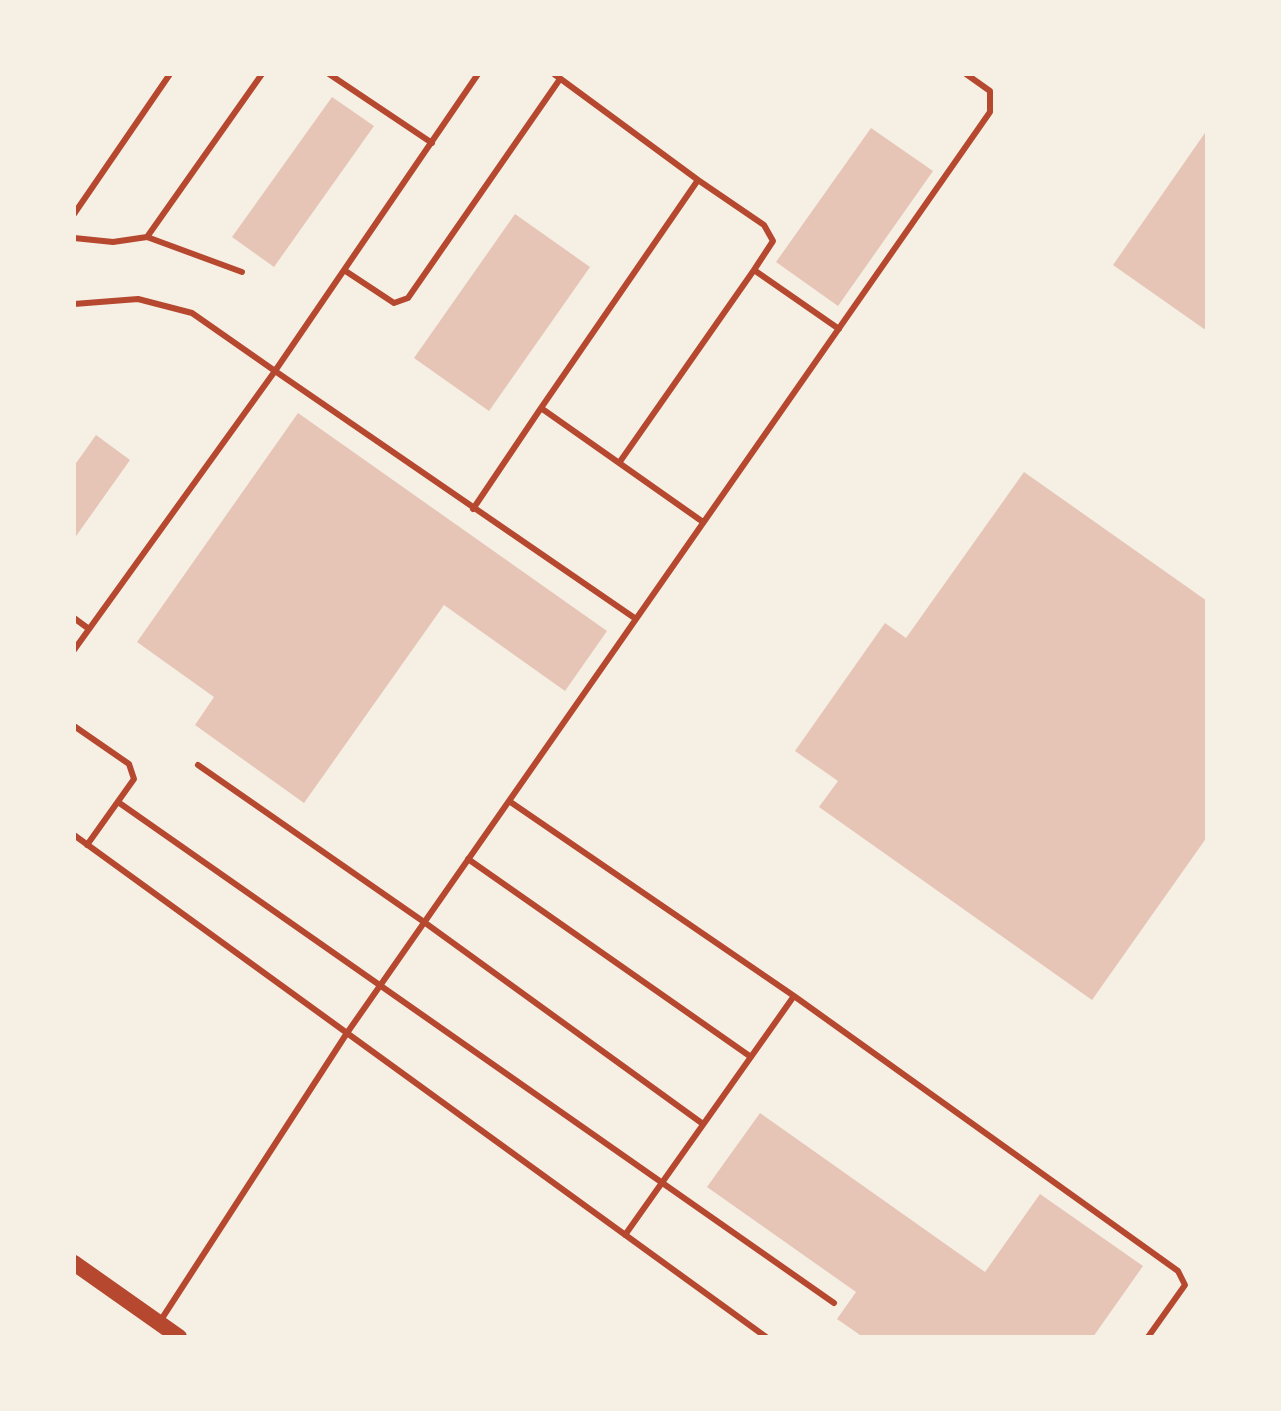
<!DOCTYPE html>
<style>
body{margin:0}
#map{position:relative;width:1281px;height:1411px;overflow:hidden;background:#f6efe4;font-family:"Varela Round",sans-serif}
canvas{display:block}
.frame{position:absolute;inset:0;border:76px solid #f6efe4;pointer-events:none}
</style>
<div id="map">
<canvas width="1281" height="1411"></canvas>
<div class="frame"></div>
</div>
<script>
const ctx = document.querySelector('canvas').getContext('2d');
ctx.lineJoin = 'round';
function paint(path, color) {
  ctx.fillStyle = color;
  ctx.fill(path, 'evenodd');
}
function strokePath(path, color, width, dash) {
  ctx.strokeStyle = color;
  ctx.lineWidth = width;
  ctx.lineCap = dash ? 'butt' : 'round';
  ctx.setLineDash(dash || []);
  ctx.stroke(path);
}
paint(new Path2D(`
 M332,97L374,126L274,267L232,237Z
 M871,128L933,171L838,306L776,262Z
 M1207,130V331L1113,265Z
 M515,214L590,267L489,411L414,358Z
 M298,413L607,631L565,691L444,605L304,803L195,725L214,697L137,642Z
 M96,435L130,460L74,539V466Z
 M1024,472L1207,601V837L1092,1000L819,807L838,781L795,751L885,623L906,638Z
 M760,1113L985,1272L1040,1194L1143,1266L1093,1337H863L837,1319L856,1292L707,1187Z`), '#e6c5b7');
strokePath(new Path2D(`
 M329,74L432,143
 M554,74L698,180L541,408L703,522
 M698,180L764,225L773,241L754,270L839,329
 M74,214L170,74
 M147,237L242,272
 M74,238L113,242L147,237L262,74
 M344,270L394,303L408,298L560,79
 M74,304L138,299L192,313L275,371L478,74
 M619,463L754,270
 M473,509L541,408
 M74,618L89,629
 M74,650L275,371L636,619
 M74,726L129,764L134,779L87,845
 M198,765L424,922L703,1124
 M509,801L794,996L625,1235
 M118,802L834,1303
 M74,835L766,1337
 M468,859L751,1057
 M794,996L1178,1271L1185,1285L1148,1337
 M159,1323L347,1033L990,112V91L966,74`), '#b5482f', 6);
strokePath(new Path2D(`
 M74,1263L179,1337`), '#b5482f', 16);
</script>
